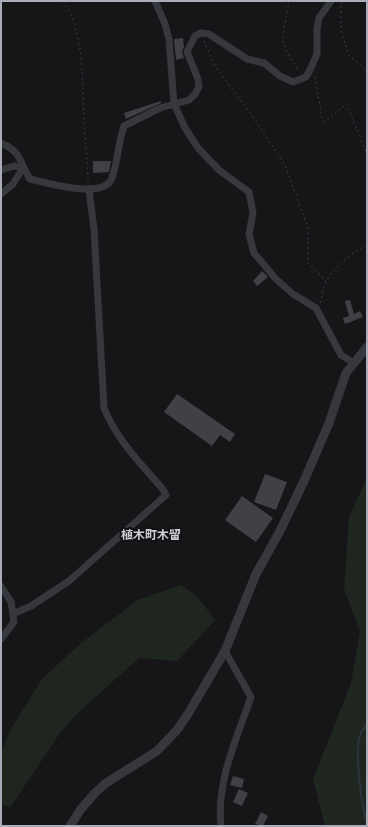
<!DOCTYPE html>
<meta charset="utf-8">
<style>
body{margin:0}
#map{position:relative;width:368px;height:827px;overflow:hidden;background:#161618;font-family:"Source Sans 3",sans-serif}
canvas{display:block}
.frame{position:absolute;inset:0;border:2px solid #a8adb8;pointer-events:none}
</style>
<div id="map">
<canvas width="368" height="827"></canvas>
<div class="frame"></div>
</div>
<script>
const ctx = document.querySelector('canvas').getContext('2d');
ctx.lineJoin = 'round';
function paint(path, color) {
  ctx.fillStyle = color;
  ctx.fill(path, 'evenodd');
}
function strokePath(path, color, width, dash) {
  ctx.strokeStyle = color;
  ctx.lineWidth = width;
  ctx.lineCap = dash ? 'butt' : 'round';
  ctx.setLineDash(dash || []);
  ctx.stroke(path);
}
function label(font, color, halo, rows, align = 'center') {
  ctx.font = font + ' "Source Sans 3","Noto Sans JP",sans-serif';
  ctx.lineWidth = 4;
  ctx.setLineDash([]);
  ctx.textBaseline = 'middle';
  ctx.strokeStyle = halo;
  ctx.fillStyle = color;
  for (const [text, x, y, turn = 0] of rows) {
    ctx.save();
    ctx.translate(x, y);
    ctx.rotate((+turn || 0) * Math.PI / 180);
    ctx.textAlign = isNaN(turn) ? turn : align;
    if (halo) ctx.strokeText(text, 0, 0);
    ctx.fillText(text, 0, 0);
    ctx.restore();
  }
}
paint(new Path2D(`
 M367,477V826H325L313,779L351,683L360,632L344,589L349,517Z
 M181,585L197,596L215,620L177,661L139,658L79,712L62,730L10,808L1,804V754L9,732L42,679L81,643L138,600Z`), '#1e261f');
strokePath(new Path2D(`
 M367,725C365,728 362,730 361,733C353,748 362,807 367,824`), '#2c353c', 2);
paint(new Path2D(`
 M183,38L184,47L182,52L184,58L176,60L174,39Z
 M161,101V103L126,119L124,113Z
 M93,161H111L109,172L93,173Z
 M262,271L268,277L257,286L253,281Z
 M350,300L354,314L360,311L363,317L345,324L343,318L349,316L345,301Z
 M177,394L235,434L230,442L220,435L212,446L164,412Z
 M265,474L287,482L276,510L254,502Z
 M242,496L273,518L256,542L225,520Z
 M233,776L244,779L242,788L230,785Z
 M239,789L248,793L242,806L233,802Z
 M261,812L268,816L263,826L255,824Z`), '#404145');
strokePath(new Path2D(`
 M63,1C85,30 82,86 84,121C85,141 88,162 88,182
 M289,1C288,10 282,34 283,41C285,52 294,61 298,72
 M341,1V29L348,55L367,71
 M204,41L214,65L256,121L285,165L308,228V263L326,281L319,274
 M315,77L322,118L325,122L343,106L350,112L367,154
 M320,303C322,296 323,289 326,282C331,269 355,251 367,245`), '#3d3f44', 1, [2, 3]);
strokePath(new Path2D(`
 M155,1L165,24L169,39L174,104L185,128L198,148L219,170L249,192L253,213L249,234L254,253L276,279L293,294L316,308L341,355L354,363
 M1,143C22,152 19,162 30,179C48,183 104,200 112,178C118,161 118,143 124,126L160,108L189,100L195,94L199,87L198,79L187,52L195,36L201,33L209,34L247,59L264,63L280,76L293,82L306,77L310,70L317,54V28L319,18L331,1
 M1,170L14,166L23,168
 M1,194L13,184L23,168
 M1,586L11,602L14,622L1,639
 M13,614L31,606L69,581L166,495L162,488C140,463 117,440 104,408L94,229L89,190
 M221,826C216,782 237,738 251,697L225,651`), '#37383d', 7);
strokePath(new Path2D(`
 M70,826L81,809L95,793L106,783L157,751L177,730L188,714L225,651L256,574L280,531L304,481L329,423L346,373L367,347`), '#37383d', 9);
label('bold 12px', '#c9ccd4', '#111113', [
 ["植木町木留",151,536]
]);
</script>
